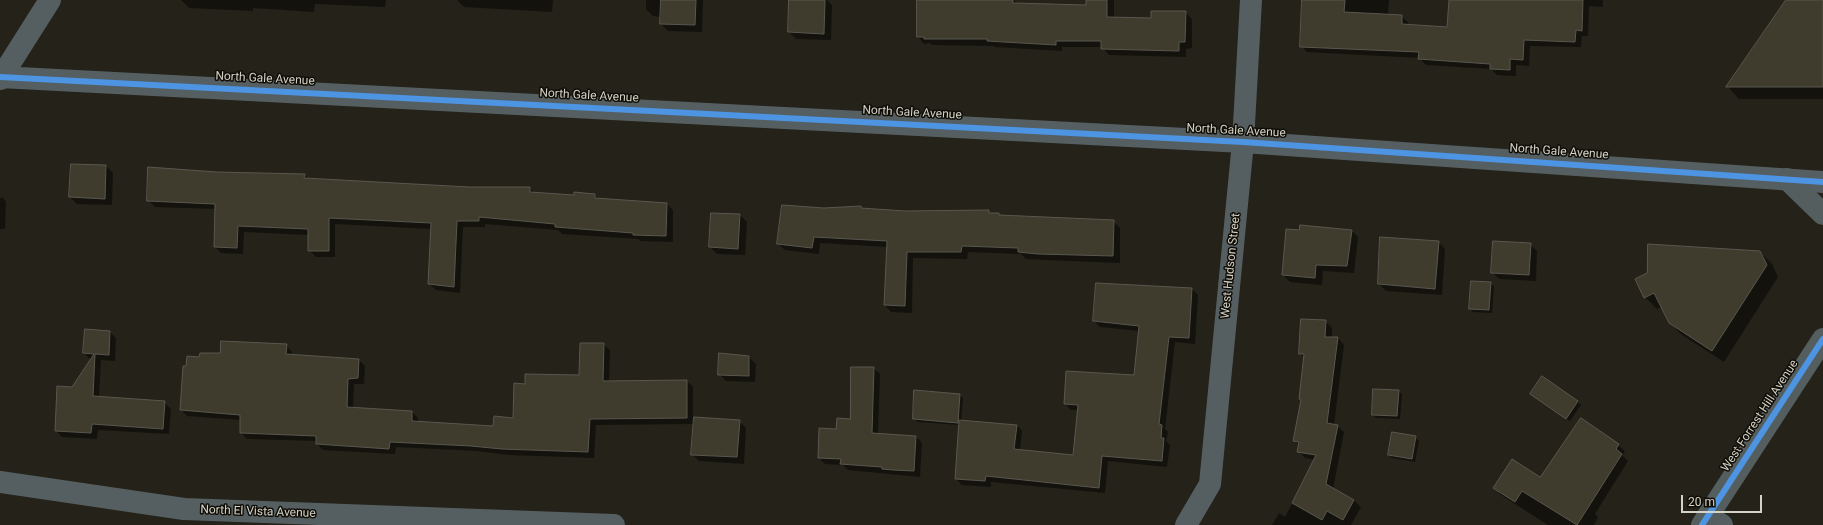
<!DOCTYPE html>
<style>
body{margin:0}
#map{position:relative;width:1823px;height:525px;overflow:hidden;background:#242219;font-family:Roboto,sans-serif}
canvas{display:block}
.scale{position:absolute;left:1681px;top:495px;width:81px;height:18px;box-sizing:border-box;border:2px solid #d4d3c8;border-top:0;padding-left:5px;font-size:12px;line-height:14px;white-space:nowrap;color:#d4d3c8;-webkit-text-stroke:3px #100e07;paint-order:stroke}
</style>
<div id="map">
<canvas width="1823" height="525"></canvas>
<div class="scale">20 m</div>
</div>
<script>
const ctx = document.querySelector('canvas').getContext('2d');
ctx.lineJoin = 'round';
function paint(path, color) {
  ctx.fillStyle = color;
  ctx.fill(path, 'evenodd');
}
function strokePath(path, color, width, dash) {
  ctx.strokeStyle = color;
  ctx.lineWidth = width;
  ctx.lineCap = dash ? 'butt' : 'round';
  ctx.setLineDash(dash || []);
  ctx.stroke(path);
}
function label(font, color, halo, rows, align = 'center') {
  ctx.font = font + ' Roboto,sans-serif';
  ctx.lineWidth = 3;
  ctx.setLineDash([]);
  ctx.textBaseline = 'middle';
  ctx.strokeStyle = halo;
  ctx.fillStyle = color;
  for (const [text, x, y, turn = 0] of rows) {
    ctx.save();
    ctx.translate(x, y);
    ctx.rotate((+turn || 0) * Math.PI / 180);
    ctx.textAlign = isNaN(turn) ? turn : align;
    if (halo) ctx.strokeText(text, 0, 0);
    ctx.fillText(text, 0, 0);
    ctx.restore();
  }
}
paint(new Path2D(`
 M181,0H386L385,7L315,4L314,12L253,8V11L189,8Z
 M457,0H553L552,12L464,7Z
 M646,0H703L702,32L668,31L661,24V17L653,16L646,9Z
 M790,0H827L832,5L831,40L796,39L789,32Z
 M918,0H1014L1018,4L1087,6V0H1114V18L1152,19L1185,12L1192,19V48L1186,49V57L1109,55L1102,47H1062V51L995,47L993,46L932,45L930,43L924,44L918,37Z
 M1303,0H1389L1388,15L1401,16L1408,22V25L1448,28L1450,0H1603V7L1589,6L1588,36H1582L1581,47L1530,46L1529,66L1516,65V76L1497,75L1491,69L1426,65L1419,58L1307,52L1301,46Z
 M1787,0H1823V99H1739L1728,87Z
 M71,165L106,166L113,173L112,205L77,204L70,197Z
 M217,173L304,175L309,179L469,188H530L535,194L595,195L599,199L667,204L673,210V242L640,241L638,239L562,234L558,230L485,224V227H463L460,293L436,290L429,284L431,229L335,224V257H316L309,250V235L244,232L243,254L221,253L215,247L216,209L155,207L148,200Z
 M0,198H3L6,202L5,229H0Z
 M860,207L863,209L905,212L988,211L991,214H999L1000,216L1113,221L1120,228V263L1046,260L1026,259L1021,254L968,252L967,259L913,258L912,313L891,312L885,305L887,247L820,243L819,254L785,250L778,244L824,209Z
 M740,215L747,222L745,255L717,254L710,247Z
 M1351,230L1358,237L1354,273L1323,271L1322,285L1290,282L1283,275Z
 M1438,242L1445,249L1442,295L1386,291L1379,284Z
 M1530,244L1537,251L1536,281L1499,279L1492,272Z
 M1760,252L1772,264L1778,277L1724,362L1682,335L1670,323L1662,307L1657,309L1645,297L1636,279Z
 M1490,283L1494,286L1492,313L1473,312L1470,308Z
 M1192,289L1198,295L1195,344L1175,342L1165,429L1168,432L1166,441L1170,445L1167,467L1108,461L1105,493L991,482V487L962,485L956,479L960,425L918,422L914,419L960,395L963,398L961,421L1017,425L1022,431L1020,451L1074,456L1078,410H1071L1065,404L1135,376L1140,331L1100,327L1094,321Z
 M1325,321L1332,328V338H1338L1344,345L1334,425L1337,426L1344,432L1333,489L1354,500L1361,507L1351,525H1272L1279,513L1285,517L1315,460L1305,458L1299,451L1300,446L1294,440L1302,401L1300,399L1305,358L1300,354Z
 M110,332L116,338L115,361L101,360L99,397L164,402L171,409L169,434L98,430L97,439L62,437L56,431L73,388L91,360L84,353Z
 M603,344L610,350L609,382L687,381L693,387V418L739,421L746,428L744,464L699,461L692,454L694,424L596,425L594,458L509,455L477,451L396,447L395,454L323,450L317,444V441L247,439L241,433V420L187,416L181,410L184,367H187L200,358L286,345L292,352V355L359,360L365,366L364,384H354L353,408L412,412L418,418V423L494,427L514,419L526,385L580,376Z
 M749,357L756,364L755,382L726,381L719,374Z
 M873,368L880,374L878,434L916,437L922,443L920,477L848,470L843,465L825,464L819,458L837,430L851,420Z
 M1398,391L1402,394L1400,419L1376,418L1373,415Z
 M1531,394L1577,401L1581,405L1570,421Z
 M1415,437L1419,441L1415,462L1392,458L1389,455Z
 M1618,445L1625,451L1622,455L1628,461L1595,514L1598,517L1594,525H1548L1501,495L1494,488L1540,479Z`), '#0007');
const building = new Path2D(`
 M661,0H696L695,25L660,24Z
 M789,0H825L824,34L788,32Z
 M917,0H1013V3L1086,5V0H1107V17L1151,18V11H1186L1185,42H1179V51L1101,49V41H1056V45L987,41V39H924V37H917Z
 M1302,0H1345L1344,12L1402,15V24L1447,27L1449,0H1583L1582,31L1576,30L1575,42L1524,40L1523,60L1510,59V70L1490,69V64L1418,59L1419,52L1300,47Z
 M1786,0H1823V87H1726Z
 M71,164L106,165L105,199L69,197Z
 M148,167L217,172L305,174L304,178L469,187H530V192L574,195V192L595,194V198L667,203L666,236L633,235V233L555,227V224L479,217V221H457L454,287L428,284L431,223L329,218V251H308V229L238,226L237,248L214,247L215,204L147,201Z
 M782,205L824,208L861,206V208L905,211L989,210V213H999V215L1114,220L1113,256L1038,254L1018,252V248L962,246L961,252H907L905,306L884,305L887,241L814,237L812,248L777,244Z
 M711,213L740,214L738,249L709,247Z
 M1300,225L1352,230L1347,266L1316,265L1315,278L1282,275L1286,229L1299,230Z
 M1380,237L1439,241L1435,289L1378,284Z
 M1493,241L1531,243L1529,275L1491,273Z
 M1648,244L1760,251L1767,265L1712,351L1669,323L1654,293L1644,298L1635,279L1647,273Z
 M1471,281L1491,282L1489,310L1469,309Z
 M1096,283L1192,288L1189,338L1169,337L1159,424L1162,425L1161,438H1164L1162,461L1102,456L1099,488L986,476L985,481L955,479L959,420L1017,425L1014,449L1073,455L1078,405L1064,404L1066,371L1134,375L1139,326L1093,321Z
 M1301,319L1326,320L1325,337H1338L1327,423L1338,425L1326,484L1354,500L1343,520L1327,511L1322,520L1292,503L1316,455L1297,452L1299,442L1293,441L1301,400L1299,399L1304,354H1299Z
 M85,329L110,331L109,355L95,354L93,396L165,401L163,429L92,424L91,433L55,431L57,386L72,387L94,354L83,353Z
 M221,341L287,344L286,354L359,359L358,378L348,379L347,407L412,411V421L493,426L494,416L513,418L514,383L525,384V374L579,375L580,343H604L603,381L687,380V418L590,419L588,452L502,449L471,446L390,442L389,449L316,444V436L240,433V415L180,410L183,366H186L187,356L199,357L200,353H220Z
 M719,353L749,356V376L718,375Z
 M851,367H874L872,433L916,436L914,471L893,470L882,469V467L840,464L841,459L818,458L819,428L836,429L837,418L850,419Z
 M1542,376L1578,401L1566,419L1530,394Z
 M1373,389L1399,390L1397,416L1372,415Z
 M914,390L960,394L958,423L913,419Z
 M694,417L740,420L737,457L691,455Z
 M1581,418L1619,444L1616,449L1622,454L1577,525L1522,491L1515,502L1493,488L1512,459L1540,477Z
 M1392,432L1416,436L1412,459L1388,455Z`);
paint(building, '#3f3c2d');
strokePath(building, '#59574f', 1);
strokePath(new Path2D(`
 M0,77L1243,142L1823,182
 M0,79L50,0
 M0,482L184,509L614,525
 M1708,516L1722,525
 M1186,525L1210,484L1243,142L1251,0`), '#555f61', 22);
strokePath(new Path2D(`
 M1787,179L1823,214
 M1702,525L1823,339`), '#555e5f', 22);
strokePath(new Path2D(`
 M0,77L1243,142L1823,182
 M1702,525L1823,339`), '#4d94e3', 6);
label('12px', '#d4d3c8', '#100e07', [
 ["North Gale Avenue",265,79,3],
 ["North Gale Avenue",589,96,3],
 ["North Gale Avenue",912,113,3],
 ["North Gale Avenue",1236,131,3],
 ["North Gale Avenue",1559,152,4],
 ["West Hudson Street",1231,266,-84],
 ["West Forrest Hill Avenue",1760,416,-57],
 ["North El Vista Avenue",258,512,2]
]);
</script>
